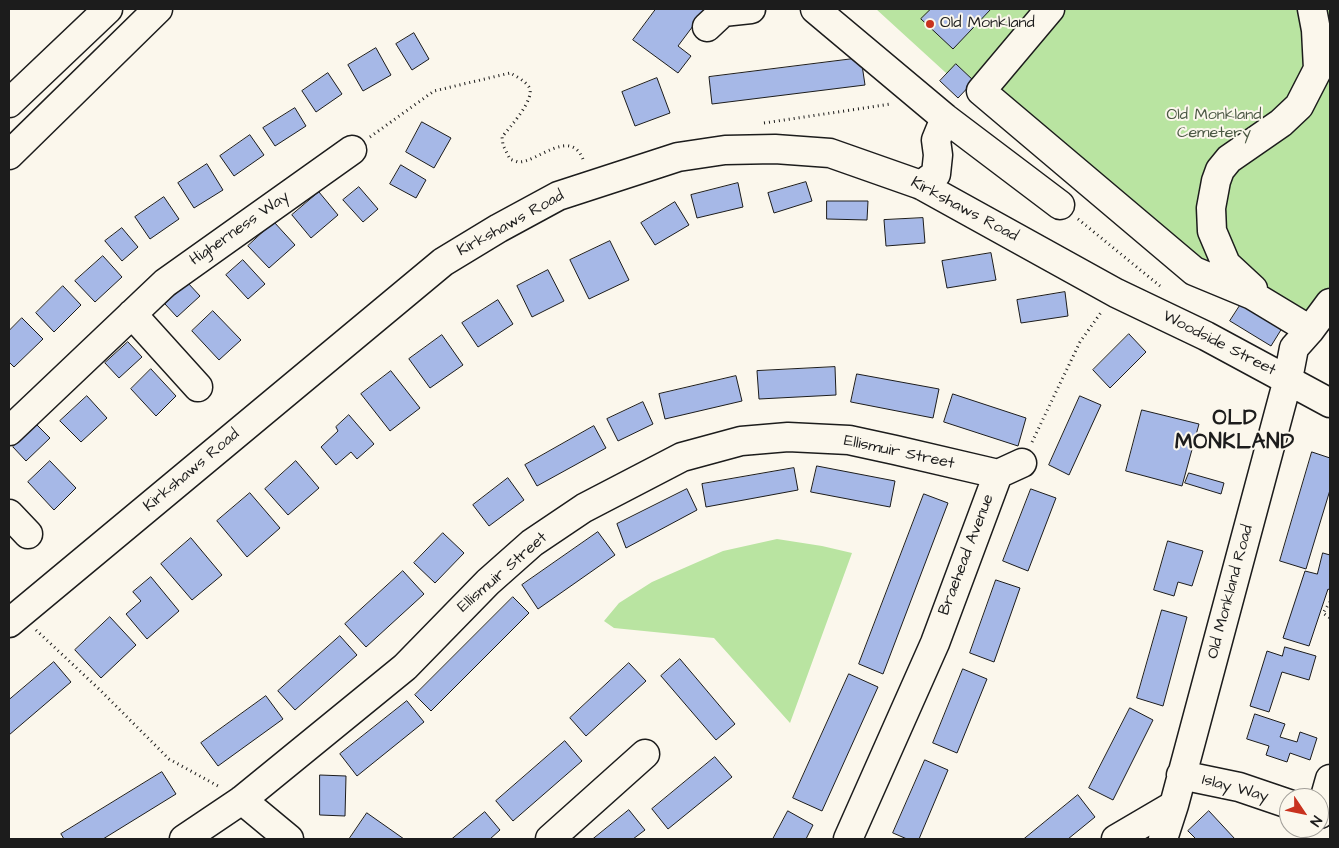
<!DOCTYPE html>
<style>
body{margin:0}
#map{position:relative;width:1339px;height:848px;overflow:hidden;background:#fbf7ec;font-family:"Architects Daughter",sans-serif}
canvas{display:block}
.frame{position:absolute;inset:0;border:10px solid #1c1c1c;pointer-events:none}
.north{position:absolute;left:1279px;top:788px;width:50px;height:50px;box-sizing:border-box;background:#fbf7ec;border:1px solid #a29f99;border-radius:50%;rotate:124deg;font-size:14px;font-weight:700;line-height:20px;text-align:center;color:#1c1c1c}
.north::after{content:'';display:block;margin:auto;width:18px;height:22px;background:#c8321e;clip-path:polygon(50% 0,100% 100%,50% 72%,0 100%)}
</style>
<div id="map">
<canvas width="1339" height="848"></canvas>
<div class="frame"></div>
<div class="north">N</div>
</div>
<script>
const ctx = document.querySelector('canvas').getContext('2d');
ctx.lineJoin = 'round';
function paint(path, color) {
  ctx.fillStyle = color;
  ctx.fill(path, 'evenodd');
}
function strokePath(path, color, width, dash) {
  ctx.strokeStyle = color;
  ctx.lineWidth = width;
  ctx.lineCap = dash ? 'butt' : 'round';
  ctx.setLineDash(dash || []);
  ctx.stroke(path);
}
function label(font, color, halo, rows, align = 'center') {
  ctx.font = font + ' "Architects Daughter",sans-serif';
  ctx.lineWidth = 4;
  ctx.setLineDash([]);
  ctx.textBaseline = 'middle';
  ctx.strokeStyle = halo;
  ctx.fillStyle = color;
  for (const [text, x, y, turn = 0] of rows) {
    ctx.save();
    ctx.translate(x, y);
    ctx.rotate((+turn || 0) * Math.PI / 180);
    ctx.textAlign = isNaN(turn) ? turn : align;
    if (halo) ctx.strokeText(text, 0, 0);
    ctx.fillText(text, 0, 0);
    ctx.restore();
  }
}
paint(new Path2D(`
 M876,9H1330V322L1252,295L980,104Z
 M777,539L822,546L852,553L790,723L714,638L614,628L604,621L619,603L652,582L723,551Z`), '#b9e4a1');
const building = new Path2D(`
 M656,9H703L705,10L678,46L691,56L678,73L633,40Z
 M931,9H991L953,49L921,19Z
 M414,33L429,59L412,70L396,44Z
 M376,48L391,75L363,91L348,65Z
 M861,58L865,85L712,104L709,77Z
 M956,64L974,81L958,98L940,81Z
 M328,73L342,94L316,112L302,91Z
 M657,78L670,113L635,126L622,92Z
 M295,108L306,126L275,146L263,128Z
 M422,122L451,138L434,168L406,152Z
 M250,135L264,155L234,176L220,156Z
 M207,164L223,190L194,208L178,183Z
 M401,165L426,180L416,198L390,184Z
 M806,182L812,201L774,213L768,193Z
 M738,183L743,207L697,218L691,195Z
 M359,187L378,209L363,222L343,200Z
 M319,192L338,215L311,238L292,215Z
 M164,197L179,219L150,239L135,217Z
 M827,201H868L867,220L827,219Z
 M675,202L689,225L655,245L641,223Z
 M923,218L925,243L886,246L884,220Z
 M274,222L295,245L269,268L248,246Z
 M122,228L138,247L122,261L105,241Z
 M610,241L629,280L589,299L570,260Z
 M991,253L996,280L947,288L942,261Z
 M103,256L122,277L95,302L75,281Z
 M243,260L265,284L248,299L226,275Z
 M548,270L564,301L532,317L517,286Z
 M188,283L200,296L177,317L165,304Z
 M63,286L81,305L54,332L36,313Z
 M1065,292L1068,316L1021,323L1017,300Z
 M498,300L513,324L478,347L462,323Z
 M1241,304L1284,325L1271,346L1230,321Z
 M213,311L241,340L219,360L192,331Z
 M22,318L43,339L14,367L9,362V331Z
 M1129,334L1146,352L1110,388L1093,370Z
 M442,335L463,365L430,388L409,359Z
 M128,342L142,357L119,378L105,363Z
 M835,367L836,395L759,399L757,371Z
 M151,369L176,396L156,416L131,389Z
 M391,371L420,408L390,431L361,394Z
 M857,374L939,389L933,418L851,402Z
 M736,376L742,401L665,419L659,394Z
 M953,394L1026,418L1018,446L944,422Z
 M87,396L107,418L81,442L60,421Z
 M1080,396L1101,405L1069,475L1049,465Z
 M643,402L653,424L618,441L607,419Z
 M1142,410L1199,424L1182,486L1126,471Z
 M349,415L374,444L357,459L351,452L336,465L321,447L338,431L336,427Z
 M36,424L50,438L26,461L13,447Z
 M594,426L606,448L537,486L525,465Z
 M1312,452L1330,458V490L1306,569L1280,561Z
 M50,461L76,488L54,510L28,482Z
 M296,461L319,488L288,515L265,489Z
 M817,466L895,481L890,507L811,492Z
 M794,468L798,490L706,507L702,484Z
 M1189,473L1224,483L1221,494L1185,483Z
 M508,478L524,500L489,526L473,505Z
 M687,489L697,510L626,548L617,524Z
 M1031,489L1056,498L1028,571L1003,561Z
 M250,493L280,528L247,557L217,521Z
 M924,494L948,503L883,674L859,664Z
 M598,532L615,555L538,609L522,585Z
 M443,533L464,553L435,583L414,563Z
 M191,538L222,575L192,600L161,564Z
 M1168,541L1203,551L1192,586L1178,582L1174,596L1154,590Z
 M1323,553L1330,555V590L1328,589L1309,646L1283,638L1305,571L1317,574Z
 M403,571L424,594L366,647L345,624Z
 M151,577L179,611L147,639L126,614L141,601L133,592Z
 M996,580L1020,588L994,662L970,653Z
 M513,597L529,613L431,711L415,695Z
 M1162,610L1187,617L1163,706L1137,698Z
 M110,617L136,645L101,678L75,650Z
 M340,636L357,655L295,710L278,691Z
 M1285,647L1316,656L1309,680L1282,672L1269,712L1250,706L1267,651L1282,656Z
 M680,659L735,724L716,740L661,676Z
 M54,662L71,682L9,735V700Z
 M629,663L646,681L586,736L570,718Z
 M963,669L987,679L957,753L933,743Z
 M849,674L878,687L822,811L793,798Z
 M266,696L283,719L218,766L201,743Z
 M407,701L424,722L357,776L340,754Z
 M1130,708L1153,720L1113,800L1089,788Z
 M1255,714L1285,724L1280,737L1297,742L1300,732L1317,738L1310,760L1290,753L1287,762L1266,755L1269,746L1247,739Z
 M565,741L582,761L513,821L496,801Z
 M715,757L732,777L668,829L652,809Z
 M925,760L948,770L919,839H907L893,833Z
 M162,772L176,794L103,839H64L61,834Z
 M320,775L346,776L345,816L320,815Z
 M1078,795L1095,817L1068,839H1024Z
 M629,810L645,830L633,839H593Z
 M788,811L813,825L806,839H773Z
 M1209,811L1235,839H1196L1188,831Z
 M485,812L500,830L490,839H452Z
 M367,813L404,839H351L350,838Z`);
paint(building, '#a6b8e7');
strokePath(building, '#1c1c1c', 1);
const minor = new Path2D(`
 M815,9L945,118L1060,205
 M1050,9L981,91L1194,271L1252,295L1310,330
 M707,27L723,12L751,9
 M921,185L936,174L938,155L936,140L945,118
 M1253,289L1226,264L1212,231L1211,208L1216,181L1220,170L1229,159L1281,123L1299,106L1318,69L1316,30L1312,9
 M132,314L198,387
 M9,431L165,283L352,150
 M9,514L28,534
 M9,623L443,262L499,228L558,196L678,157L725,150L775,149L830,153L921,185L1116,293L1206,336L1330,403
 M1181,775L1239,787L1289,804
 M242,800L289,839
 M1320,814L1330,779
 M184,839L242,800L405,667L488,582L532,543L584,508L682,457L741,441L788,437L849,440L895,450L998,474
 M550,839L645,754
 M848,839L935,643L998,474L1022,463
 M1116,839L1174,805
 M1163,839L1174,805L1288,379L1294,348L1310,330L1330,303`);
const highway = new Path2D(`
 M9,103L108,9
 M9,155L158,9`);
strokePath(minor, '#1c1c1c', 31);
strokePath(highway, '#1c1c1c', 31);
strokePath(new Path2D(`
 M764,123L891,104
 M370,137L434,91L510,73C516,76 525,81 529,87C536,99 509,128 502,137L503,145L510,159C512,160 515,161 518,162C537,163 572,125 584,162
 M1078,219L1160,286
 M1032,442L1080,342L1102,311
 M1330,602L1323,613L1330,618
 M36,630L99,689L169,759L218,786`), '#1c1c1c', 3, [1, 4]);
strokePath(minor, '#fbf7ec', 28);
strokePath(highway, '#fbf7ec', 28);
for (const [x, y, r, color] of [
 [930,24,5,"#c8321e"]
]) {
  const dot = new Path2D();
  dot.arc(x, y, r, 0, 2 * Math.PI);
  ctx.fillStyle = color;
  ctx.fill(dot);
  strokePath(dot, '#fbf7ec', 2);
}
label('16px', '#1c1c1c', '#fbf7ec', [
 ["Old Monkland",940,24]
], 'left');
label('16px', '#4b5844', '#fbf7ec', [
 ["Old Monkland",1214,116],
 ["Cemetery",1214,134]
]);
label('16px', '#1c1c1c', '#fbf7ec', [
 ["Kirkshaws Road",964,210,28],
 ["Kirkshaws Road",511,224,-29],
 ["Higherness Way",240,229,-35],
 ["Woodside Street",1219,344,27],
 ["Ellismuir Street",899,453,12],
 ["Kirkshaws Road",192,471,-40],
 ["Braehead Avenue",967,555,-69],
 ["Ellismuir Street",503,573,-41],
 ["Old Monkland Road",1231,592,-75],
 ["Islay Way",1235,789,15]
]);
ctx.letterSpacing = '1px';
label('bold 21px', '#1c1c1c', '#fbf7ec', [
 ["OLD",1235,420],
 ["MONKLAND",1235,444]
]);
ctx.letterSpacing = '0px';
</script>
